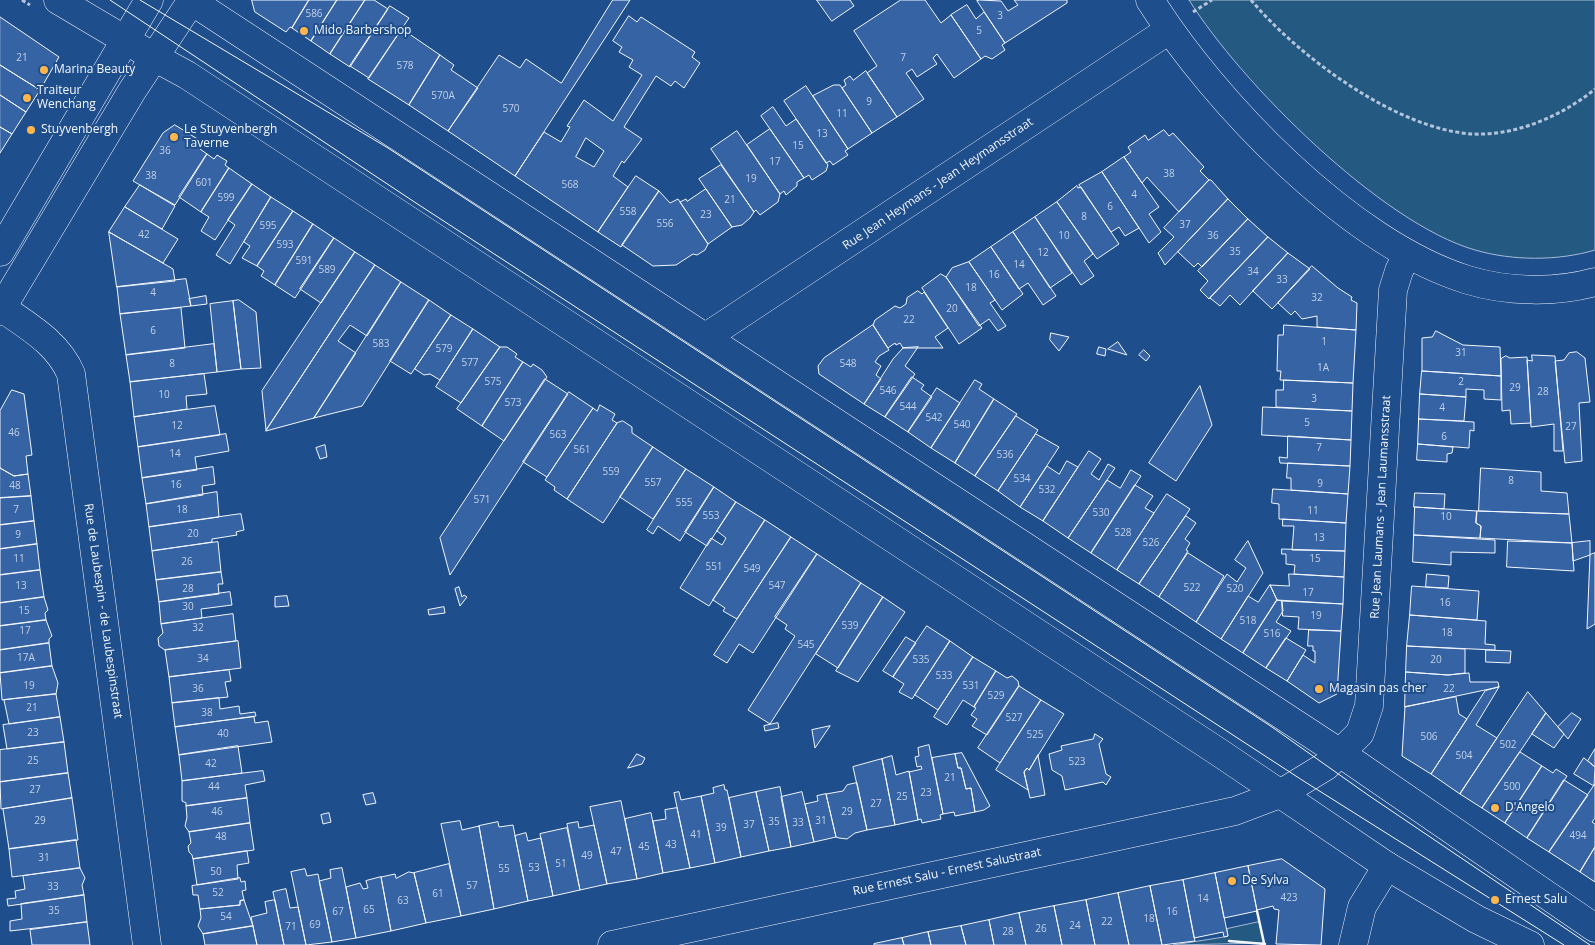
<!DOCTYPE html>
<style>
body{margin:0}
canvas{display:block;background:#1f4e8c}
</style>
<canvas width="1595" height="945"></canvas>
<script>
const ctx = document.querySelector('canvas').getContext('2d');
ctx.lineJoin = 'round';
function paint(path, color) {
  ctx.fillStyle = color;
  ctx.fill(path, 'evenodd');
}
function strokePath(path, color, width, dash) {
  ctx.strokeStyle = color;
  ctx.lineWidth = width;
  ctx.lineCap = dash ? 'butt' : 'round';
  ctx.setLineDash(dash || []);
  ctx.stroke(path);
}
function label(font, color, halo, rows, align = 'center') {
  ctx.font = font + ' "Open Sans",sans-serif';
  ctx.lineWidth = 4;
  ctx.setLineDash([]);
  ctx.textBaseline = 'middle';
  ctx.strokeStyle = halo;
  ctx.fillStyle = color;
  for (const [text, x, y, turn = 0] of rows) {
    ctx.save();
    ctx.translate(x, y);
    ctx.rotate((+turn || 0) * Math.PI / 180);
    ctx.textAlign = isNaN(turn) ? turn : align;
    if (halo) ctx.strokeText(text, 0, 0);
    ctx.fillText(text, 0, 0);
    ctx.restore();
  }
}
const green = new Path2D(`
 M1189,0H1595V250C1558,261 1513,261 1475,250C1381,223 1241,83 1189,0Z
 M1259,922L1264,943L1173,945L1224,937L1228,936L1227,929Z`);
paint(green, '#245a82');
strokePath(green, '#a8bbd7', 1);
const building = new Path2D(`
 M252,0H309L292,28L290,27L286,32L255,12Z
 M309,0H337L311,41L292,28Z
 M337,0H365L330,54L311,41Z
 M365,0H374L388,9L350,67L330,54Z
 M613,0H630L515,176L448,131L499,55L520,68L526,59L561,83Z
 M817,0H850L854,6L832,21Z
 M901,0H925L941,23L951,15L981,59L954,78L937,54L933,58L937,64L917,77L912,69L906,73L924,99L897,117L867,73L877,66L854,31Z
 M980,0L1001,1L1008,11L1018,5L1014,0H1067V3L1005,43L977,1Z
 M967,5L976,19L984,12L1005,43L1002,45L1005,50L992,59L985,56L981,59L951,15Z
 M390,6L409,18L369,78L350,66Z
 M629,16L637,22L641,17L695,52L692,57L700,63L684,88L675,81L671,86L656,76L624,127L642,139L624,163L622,161L613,176L628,187L598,232L515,176L544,132L561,142L570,127L567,126L584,100L613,121L642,75L629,67L633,60L619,52L622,47L613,41ZM586,138L604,151L594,167L576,157Z
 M0,17L59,57L40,90L0,65Z
 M402,29L440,55L409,105L368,79Z
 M440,55L454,65L451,70L478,88L448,131L409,105Z
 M0,65L40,90L26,112L0,95Z
 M866,71L897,117L872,133L842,88L846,85L844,80L850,76L853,80Z
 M834,85H840L872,133L848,149L813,96Z
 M806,86L848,149L845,151L848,155L833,165L830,161L826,163L784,101Z
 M0,95L26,112L12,134L0,127Z
 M773,107L786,126L796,119L828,165L826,171L812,180L809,175L804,178L761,116Z
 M175,125L204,143L200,149L207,154L175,205L133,181L163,133Z
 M0,127L12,134L0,153Z
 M770,129L804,178L797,182V186L786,195L784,191L780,194L747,145Z
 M1164,130L1169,136L1173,133L1204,167L1200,171L1209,180L1179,212L1147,177L1142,183L1124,157L1131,152L1128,147L1145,135L1148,140Z
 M737,131L780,194L778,202L760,215L756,210L754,212L711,149Z
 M207,154L214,159L217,155L227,161L225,165L229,168L201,212L179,197Z
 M1124,157L1159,207L1149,214L1161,232L1149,243L1102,172Z
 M721,165L754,212L750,218L742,225L732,227L699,179Z
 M229,168L252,184L215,240L201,231L209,217L201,212Z
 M1102,172L1139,228L1125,236L1119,227L1111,232L1079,185Z
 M636,176L659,191L621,247L598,232Z
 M1209,180H1211L1228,199L1165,265L1158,253L1174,237L1164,228Z
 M252,184L271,197L230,264L216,255L235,225L228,220Z
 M140,185L175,206L162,229L125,207Z
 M1077,186L1078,188L1081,187L1119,244L1097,259L1057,202Z
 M706,189L732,227L708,244L680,202L686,199L687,201Z
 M659,191L670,203L678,199L708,244L705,250L697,255L693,254L676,265L653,266L622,245Z
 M271,197L293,211L257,266L242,258L250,246L244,242Z
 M1228,199L1248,219L1202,267L1198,263L1194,267L1178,252Z
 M1057,202L1093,254L1084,261L1094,276L1081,285L1035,217Z
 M125,207L178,239L163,263L109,232Z
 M293,211L313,224L275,285L261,276L264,271L257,266Z
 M1035,217L1072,273L1050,288L1013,232Z
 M1248,219L1268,237L1209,299L1200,290L1208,281L1198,271Z
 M313,224L334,238L295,298L275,285Z
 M109,232L173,269L175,281L117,287Z
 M1013,232L1056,296L1043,305L1028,283L1019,289L991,247Z
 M1268,237L1288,253L1240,305L1230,295L1220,306L1210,298Z
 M334,238L355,252L321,303L300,289Z
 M991,247L1023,294L1002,310L969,262Z
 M355,252L375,265L266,430L262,391Z
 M1288,253L1310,269L1272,309L1253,291Z
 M969,262L995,300L990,303L1006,326L998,331L989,319L979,326L946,277L952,268Z
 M375,265L401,282L367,336L350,325L338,341L356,353L314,418L266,431Z
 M1312,266L1338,288L1352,297L1351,300L1357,303L1356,330L1317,327V316L1302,319L1295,311L1291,315L1278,303Z
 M941,274L946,277L982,328L959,344L922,288Z
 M186,279L191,306L120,314L117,287Z
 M401,282L429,300L362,406L314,418Z
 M918,291L922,294L924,292L948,328L935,337L943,348H903L900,343L896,345L895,343L888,348L873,325L875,320L895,306L900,308L906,304L907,298Z
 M206,296L207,304L191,306L189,299Z
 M239,300L256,312L261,368L241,369L233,301Z
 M429,300L451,315L411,374L390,361Z
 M233,301L241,369L217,372L210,304Z
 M181,308L185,348L126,355L120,314Z
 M451,315L473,329L440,380L430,374L424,375L415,369Z
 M873,325L889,350L879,356L875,362L881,366L876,375L881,379L864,404L819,374L818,366L824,358Z
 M1284,325L1356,330L1353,383L1280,380L1281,371H1277L1278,335H1283Z
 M473,329L500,347L461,403L436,387Z
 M1436,331L1463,345L1500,347L1501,376L1422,371V338L1432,337Z
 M1051,333L1069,337L1059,351L1050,340Z
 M1118,342L1127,355L1108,349Z
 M214,344L217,372L130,382L126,355Z
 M500,347H507L517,354L515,357L523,362L482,426L457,409Z
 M918,347L905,366L915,374L885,417L864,404L893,359L903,348Z
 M1099,347L1106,349L1105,356L1097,354Z
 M1144,350L1150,356L1146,361L1139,355Z
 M1577,352L1585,358L1590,402L1579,403L1582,461L1565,463L1555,361L1564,360L1569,353Z
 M1532,355L1555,356L1563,451H1554V424L1531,427L1527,360L1532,361Z
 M1506,356L1510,358L1527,357L1531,423L1511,424L1510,410L1502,411L1501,359Z
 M523,362L531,367L533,364L542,370L547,377L504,441L482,426Z
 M1422,371L1501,376V400L1484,399V390L1466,389V397L1420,394Z
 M204,374L207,394L186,396L187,409L134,417L130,382Z
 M912,377L924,385L921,389L932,397L908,432L885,417Z
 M545,379L568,394L450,575L440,538Z
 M975,380L982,384L979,389L994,399L955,463L931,448Z
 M1284,380L1353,383L1352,411L1276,407V390H1283Z
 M1200,386L1212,425L1176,481L1149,463Z
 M937,388L960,403L931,448L908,432Z
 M12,390L24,394L32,455L26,456L28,474L14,476L0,468V411Z
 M569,392L593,408L547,477L523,462Z
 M1420,394L1466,397L1464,421L1419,419Z
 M994,399L1017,414L975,476L955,463Z
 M600,405L615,414L612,420L617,423L567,499L554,490L555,487L545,480L593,408L597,411Z
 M215,406L220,435L138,447L134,417Z
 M1263,407L1352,411L1351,440L1262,435Z
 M1016,416L1038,430L998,491L975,476Z
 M1419,419L1474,422V431L1470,430L1469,448L1418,444Z
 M623,421L632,427V433L653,447L603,523L567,499L617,423Z
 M226,434L229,451L195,457L197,470L142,478L138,447Z
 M1036,434L1059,447L1020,507L998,491Z
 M1288,436L1351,440L1350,466L1280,463L1279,457L1287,458Z
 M1418,444L1453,447L1452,453L1447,454V462L1417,460Z
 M325,445L327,457L320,459L316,448Z
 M653,447L686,469L653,519L620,497Z
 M1089,451L1101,459L1091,474L1099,480L1108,464L1115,468L1068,538L1043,521Z
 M1067,461L1078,467L1043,521L1020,507L1047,466L1059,474Z
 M1288,463L1350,466L1348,494L1291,490V478H1287Z
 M213,467L215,484L202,486L203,495L146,504L142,478Z
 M0,468L14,476L28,474L31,496L0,498Z
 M1481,468L1541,472V491L1567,493L1569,514L1479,511Z
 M686,469L714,487L680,541L658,526L653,534L647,530Z
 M1131,470L1141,476L1091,553L1068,538L1107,480L1120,488Z
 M1135,485L1153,496L1145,508L1154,513L1117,570L1091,553Z
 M714,487L736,502L707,546L685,532Z
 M1273,489L1348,494L1346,523L1279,519V504L1272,503Z
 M217,492L219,517L149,527L146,504Z
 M1415,493L1445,494L1444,509L1414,507Z
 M1167,494L1190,509L1139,584L1117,570Z
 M31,496L34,521L0,525V498Z
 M736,502L765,520L709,606L680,588L711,538L722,545L726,538L717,531Z
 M1415,507L1477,511L1476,523L1481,526L1480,538L1414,535Z
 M1477,511L1569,514L1572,543L1480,538L1481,526L1476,523Z
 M241,514L244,530L236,532L237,535L212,539V542L152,551L149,527Z
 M1186,516L1196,523L1185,539L1190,543L1186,550L1188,551L1159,597L1139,584Z
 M1283,519L1346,523L1345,551L1292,550L1294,526H1283Z
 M765,520L791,537L737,619L723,611L725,608L713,600Z
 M34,521L37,544L0,549V525Z
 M1414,535L1495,540V553L1451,552V565L1413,562Z
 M791,537L817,554L753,653L739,644L727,663L714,655Z
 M1248,541L1263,573L1221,639L1196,622L1227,574L1237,582L1246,568L1235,560Z
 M1508,541L1572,543L1574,571L1507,567Z
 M1590,541V555L1573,561L1572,543Z
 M218,542L221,572L156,580L152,551Z
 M37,544L40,570L0,575V549Z
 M1282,549L1345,551L1344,577L1294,574L1295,565L1286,564V554H1282Z
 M1188,553L1224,576L1196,622L1159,597Z
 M1595,553V624L1587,629L1590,555Z
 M817,554L861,583L770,724L748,710L795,636L785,629L787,625L775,617Z
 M40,570L44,597L0,603V575Z
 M221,572L223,584H218L219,594L159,602L156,580Z
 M1289,574L1344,577L1343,604L1277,600L1270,585L1289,586Z
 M1427,574L1449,576L1448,588L1426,587Z
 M861,583L883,597L838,668L816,654Z
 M1270,585L1277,600L1243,653L1221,639L1248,596L1258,602Z
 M1412,586L1479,591L1477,620L1410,615Z
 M459,587L462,597L464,595L467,597L460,606L455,589Z
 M230,592L232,605L201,609L202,618L161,624L159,602Z
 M287,596L289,606L275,607V597Z
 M44,597L48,610L45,613L46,620L0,626V603Z
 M883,597L905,612L858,682L836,671Z
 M1277,600L1282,601L1283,611L1276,622L1291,631L1266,668L1243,653Z
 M1282,601L1343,604L1341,631L1298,629L1299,617L1283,616Z
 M444,607L445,613L429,615L428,610Z
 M233,614L236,641L165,650L159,646L158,638L163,633L161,624Z
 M1410,615L1486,621L1485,644L1495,645V650L1407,646Z
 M46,620L52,636L49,639V643L0,650V626Z
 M927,626L950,641L912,699L899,692L904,684L893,677Z
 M1309,630L1341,631L1337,694L1319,703L1287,681L1303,655L1315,663V651H1313V646H1308Z
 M906,637L916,643L893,677L883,671Z
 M1286,638L1306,650L1287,681L1266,668Z
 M238,641L241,668L169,677L165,650Z
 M950,641L973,657L938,710L915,695Z
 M49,643L52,666L0,673V650Z
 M1407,646L1465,649V673L1448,675L1406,672Z
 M1486,650L1511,651L1510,663L1486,662Z
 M973,657L996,671L974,707L963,700L947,725L934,717Z
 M52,666L58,683L56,694L2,700L0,673Z
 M229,670L231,681L225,682L228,697L172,703L169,677Z
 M996,671L1007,678L1012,676L1018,681L1019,686L987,735L972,726L977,719L971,715L976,708L974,707Z
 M1406,672L1448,675L1469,673L1470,682H1498L1499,687L1405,707Z
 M1019,686L1041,700L1000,763L978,748Z
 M1499,687L1476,725L1497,738L1460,794L1431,774L1485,691Z
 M1528,692L1546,713L1482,808L1460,794Z
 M56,694L60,717L9,724L4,700Z
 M1456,697L1459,714L1467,719L1431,774L1402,756L1405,707Z
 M219,698L220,709L239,706L240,714L255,712L256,716L175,727L172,703Z
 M1041,700L1064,714L1029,770L1027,768L1024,772L1028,790L996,770Z
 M1546,713L1564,734L1554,748L1532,734Z
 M1572,713L1581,719L1568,739L1558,727Z
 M60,717L64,742L7,749L3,725Z
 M254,717L255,723L268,721L272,742L179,755L175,727Z
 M778,723L779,728L765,731L764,726Z
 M830,726L815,748L812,730Z
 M1095,734L1103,739L1099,744L1106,774L1111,777L1106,785L1103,782L1065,790L1062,776L1052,770L1049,754L1062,750L1061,746L1093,739Z
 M64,742L68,773L0,782V750Z
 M929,745L943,814L940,815L941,819L922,823L921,819L918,820L909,772L922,769L921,766L917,767L915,757L919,756L918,748Z
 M238,746L242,773L182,781L179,755Z
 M1595,749V767L1588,761Z
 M1520,752L1542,766L1505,823L1482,808Z
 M962,753L990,806L984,810L975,812L971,788L966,789L961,768H958L955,754Z
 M637,754L645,758L642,764L628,768Z
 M955,754L958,768H961L966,789L971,788L975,812L955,816L954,812L943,814L932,758Z
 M1038,755L1045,795L1030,798L1024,772L1027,768L1029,770Z
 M892,756L896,775L909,771L918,820L895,825L882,759Z
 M1584,758L1595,767L1594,786L1574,774Z
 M882,759L895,825L867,830L853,767Z
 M1542,766L1553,773L1556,769L1567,776L1527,838L1505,823Z
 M263,771L265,781L245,785L247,798L186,806V803L182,801V781Z
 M68,773L72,798L1,809L0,782Z
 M1564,780L1588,795L1549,852L1527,838Z
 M857,783L867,830L855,833L847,839L839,838L836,837L826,794L843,791L847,785Z
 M1595,784V818L1592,822L1595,824V847L1580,872L1549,852Z
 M724,785L725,790H727L741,857L715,863L701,796L714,793L713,788Z
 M780,787L791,847L769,851L756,792Z
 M679,792L681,800L701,796L715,863L690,868L674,793Z
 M756,792L769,851L741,857L729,798Z
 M802,792L814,842L791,847L781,797Z
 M373,793L376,803L366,805L363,795Z
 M826,794L836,837L814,842L805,804L818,801L817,796Z
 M72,798L78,840L9,849L3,809Z
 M247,798L250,823L189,832L185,826L187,817L186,806Z
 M621,801L637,879L607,884L590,807Z
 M677,808L690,868L663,873L653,821L666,819L665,810Z
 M329,813L331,822L323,824L321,815Z
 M651,813L663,873L637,879L625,819Z
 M460,821L462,830L479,826L494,909L461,916L441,824Z
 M498,822L499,827L513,825L528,901L494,909L479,826Z
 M578,822L579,828L594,825L607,884L580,890L567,824Z
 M250,823L254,850L193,859L192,855L189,852L188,846L191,843L189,832Z
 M567,828L580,890L553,896L540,834Z
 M526,833L528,841L541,838L553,896L528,901L515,836Z
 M76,840L80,868L12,877L9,849Z
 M1595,847V882L1580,872Z
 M247,851L249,863L237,865L238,879L197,885L193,859Z
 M1282,859L1325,889L1321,945L1276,944L1279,910L1274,909L1273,906L1257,910L1248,866Z
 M449,864L461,916L426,923L414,873Z
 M1248,866L1257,911L1224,918L1215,873Z
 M80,868L85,878L82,885L84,895L8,906L7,899L16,898L15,891L25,889L23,876Z
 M342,868L356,938L332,942L319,881L331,878L330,870Z
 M305,869L307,876L318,874L332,942L306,945L291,872Z
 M409,872L414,873L426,923L391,931L381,877L395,874L396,878Z
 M1215,873L1228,936L1224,937L1223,932L1194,938L1183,880Z
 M381,877L391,931L356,938L346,887L360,883L363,889L368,888L366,881Z
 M240,878L241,882L245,881L246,890L242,891L244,900L240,901V905L200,909L198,895H193L192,886Z
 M1183,880L1195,941L1162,945L1150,886Z
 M1150,886L1162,945H1129L1118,893Z
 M286,889L290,908L298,907L306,945H284L273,892Z
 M1118,893L1129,945H1095L1086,900Z
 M84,895L87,922L10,931V921L22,919L21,904Z
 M244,900L253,926L203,934L198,926L201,918L200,909L240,905V901Z
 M275,900L284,945H257L251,917L267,913L265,902Z
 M1086,900L1095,945H1062L1054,906Z
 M1054,906L1062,945H1026L1019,913Z
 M1019,913L1026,945H994L989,920Z
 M989,920L994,945H966L961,926Z
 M87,922L90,945H32L30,930Z
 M253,926L257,945H205L203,934Z
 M961,926L966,945H931L928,932Z
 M928,932L931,945H904L902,938Z
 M902,938L904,945H874V944Z`);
paint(building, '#3563a3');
strokePath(building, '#f2f6ff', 1);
const minor = new Path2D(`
 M58,0L154,57
 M1150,0C1214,102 1350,244 1468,280C1507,292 1556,293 1595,282
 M2,308C29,327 58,343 71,374L147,945
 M706,337L1169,30
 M1340,753L1360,733L1369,706L1393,290L1399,271L1407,254
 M612,945L1235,811L1280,794
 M1353,945L1362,907L1387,866`);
const major = new Path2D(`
 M190,0L1340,753L1595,928
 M154,57L187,75L1220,753L1387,866L1476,919L1530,945
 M0,252L149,0
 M0,311L132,91L192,0
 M1280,794L1326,766L1340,753`);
strokePath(minor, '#f2f6ff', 29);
strokePath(major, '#f2f6ff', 29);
strokePath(new Path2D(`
 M22,0L30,5
 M1251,0C1298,56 1396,129 1472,134C1516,136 1562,116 1595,89
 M1193,12L1212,0`), '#b3c4dc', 3, [4, 2.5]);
strokePath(minor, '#1f4e8c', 28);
strokePath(major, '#1f4e8c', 28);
strokePath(new Path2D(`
 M110,0L416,203L1302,780L1564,945
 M140,0L388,148L1272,727L1368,795L1590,945`), '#f2f6ff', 1);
strokePath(new Path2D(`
 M1257,911L1264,943
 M1229,941L1265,944`), '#f2f6ff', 2.5);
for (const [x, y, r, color] of [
 [304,31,5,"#ffb74d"],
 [44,70,5,"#ffb74d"],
 [27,98,5,"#ffb74d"],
 [31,130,5,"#ffb74d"],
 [174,137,5,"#ffb74d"],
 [1319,689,5,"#ffb74d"],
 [1495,808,5,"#ffb74d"],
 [1232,881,5,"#ffb74d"],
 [1495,900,5,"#ffb74d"]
]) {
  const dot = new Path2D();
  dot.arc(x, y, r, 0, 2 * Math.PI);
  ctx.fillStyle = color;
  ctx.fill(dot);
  strokePath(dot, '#1f4e8c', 2);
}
label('10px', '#c3d1e8', null, [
 ["586",314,14],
 ["3",1000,16],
 ["5",979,31],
 ["21",22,58],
 ["7",903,58],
 ["578",405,66],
 ["570A",443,96],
 ["9",869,102],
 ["570",511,109],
 ["11",842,114],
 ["13",822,134],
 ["15",798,146],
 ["36",165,151],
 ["17",775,162],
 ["38",1169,174],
 ["38",151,176],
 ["19",751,179],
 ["601",204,183],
 ["568",570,185],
 ["4",1134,195],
 ["599",226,198],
 ["21",730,200],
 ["6",1110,207],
 ["558",628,212],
 ["23",706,215],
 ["8",1084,217],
 ["556",665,224],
 ["37",1185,225],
 ["595",268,226],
 ["42",144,235],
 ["10",1064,236],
 ["36",1213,236],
 ["593",285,245],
 ["35",1235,252],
 ["12",1043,253],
 ["591",304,261],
 ["14",1019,265],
 ["589",327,270],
 ["34",1253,272],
 ["16",994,275],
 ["33",1282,280],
 ["18",971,288],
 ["4",153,293],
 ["32",1317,298],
 ["20",952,309],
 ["22",909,320],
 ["6",153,331],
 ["1",1324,342],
 ["583",381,344],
 ["579",444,349],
 ["31",1461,353],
 ["577",470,363],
 ["8",172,364],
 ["548",848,364],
 ["1A",1323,368],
 ["575",493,382],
 ["2",1461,382],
 ["29",1515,388],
 ["546",888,391],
 ["28",1543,392],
 ["10",164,395],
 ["3",1314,399],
 ["573",513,403],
 ["544",908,407],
 ["4",1442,408],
 ["542",934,418],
 ["5",1307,423],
 ["540",962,425],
 ["12",177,426],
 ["27",1571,427],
 ["46",14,433],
 ["563",558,435],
 ["6",1444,437],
 ["7",1319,448],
 ["561",582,450],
 ["14",175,454],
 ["536",1005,455],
 ["559",611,472],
 ["534",1022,479],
 ["8",1511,481],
 ["557",653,483],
 ["9",1320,484],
 ["16",176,485],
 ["48",15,486],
 ["532",1047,490],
 ["571",482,500],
 ["555",684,503],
 ["7",16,510],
 ["18",182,510],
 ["11",1313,511],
 ["530",1101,513],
 ["553",711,516],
 ["10",1446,517],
 ["528",1123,533],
 ["20",193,534],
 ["9",18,535],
 ["13",1319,538],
 ["526",1151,543],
 ["11",19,559],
 ["15",1315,559],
 ["26",187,562],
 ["551",714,567],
 ["549",752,569],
 ["13",21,586],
 ["547",777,586],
 ["522",1192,588],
 ["28",188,589],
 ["520",1235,589],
 ["17",1308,593],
 ["16",1445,603],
 ["30",188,607],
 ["15",24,611],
 ["19",1316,616],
 ["518",1248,621],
 ["539",850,626],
 ["32",198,628],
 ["17",25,631],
 ["18",1447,633],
 ["516",1272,634],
 ["545",806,645],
 ["17A",26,658],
 ["34",203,659],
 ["535",921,660],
 ["20",1436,660],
 ["533",944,676],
 ["19",29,686],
 ["531",971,686],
 ["36",198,689],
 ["22",1449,689],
 ["529",996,696],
 ["21",32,708],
 ["38",207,713],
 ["527",1014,718],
 ["23",33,733],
 ["40",223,734],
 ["525",1035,735],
 ["506",1429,737],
 ["502",1508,745],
 ["504",1464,756],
 ["25",33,761],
 ["523",1077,762],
 ["42",211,764],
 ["21",950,778],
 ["44",214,787],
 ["500",1512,787],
 ["27",35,790],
 ["23",926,793],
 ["25",902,797],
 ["27",876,804],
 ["46",217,812],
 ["29",847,812],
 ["29",40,821],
 ["31",821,821],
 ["35",774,822],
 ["33",798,823],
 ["37",749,825],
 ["39",721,828],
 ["41",696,835],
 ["494",1578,836],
 ["48",221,837],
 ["43",671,845],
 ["45",644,847],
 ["47",616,852],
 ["49",587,856],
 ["31",44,858],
 ["51",561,864],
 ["53",534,868],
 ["55",504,869],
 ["50",216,872],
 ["57",472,886],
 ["33",53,887],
 ["52",218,893],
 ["61",438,894],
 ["423",1289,898],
 ["14",1203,899],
 ["63",403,901],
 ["65",369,910],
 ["35",54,911],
 ["67",338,912],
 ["16",1172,912],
 ["54",226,917],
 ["18",1149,919],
 ["22",1107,922],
 ["69",315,925],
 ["24",1075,926],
 ["71",291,927],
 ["26",1041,929],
 ["28",1008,932]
]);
label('12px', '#f2f6ff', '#1f4e8c', [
 ["Mido Barbershop",314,31],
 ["Marina Beauty",54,70],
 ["Traiteur",37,91],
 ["Wenchang",37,105],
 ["Stuyvenbergh",41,130],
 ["Le Stuyvenbergh",184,130],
 ["Taverne",184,144],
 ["Magasin pas cher",1329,689],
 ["D'Angelo",1505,808],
 ["De Sylva",1242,881],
 ["Ernest Salu",1505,900]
], 'left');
label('12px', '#f2f6ff', '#1f4e8c', [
 ["Rue Jean Heymans - Jean Heymansstraat",938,184,-34],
 ["Rue Jean Laumans - Jean Laumansstraat",1381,507,-87],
 ["Rue de Laubespin - de Laubespinstraat",103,611,82],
 ["Rue Ernest Salu - Ernest Salustraat",947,872,-12]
]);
</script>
